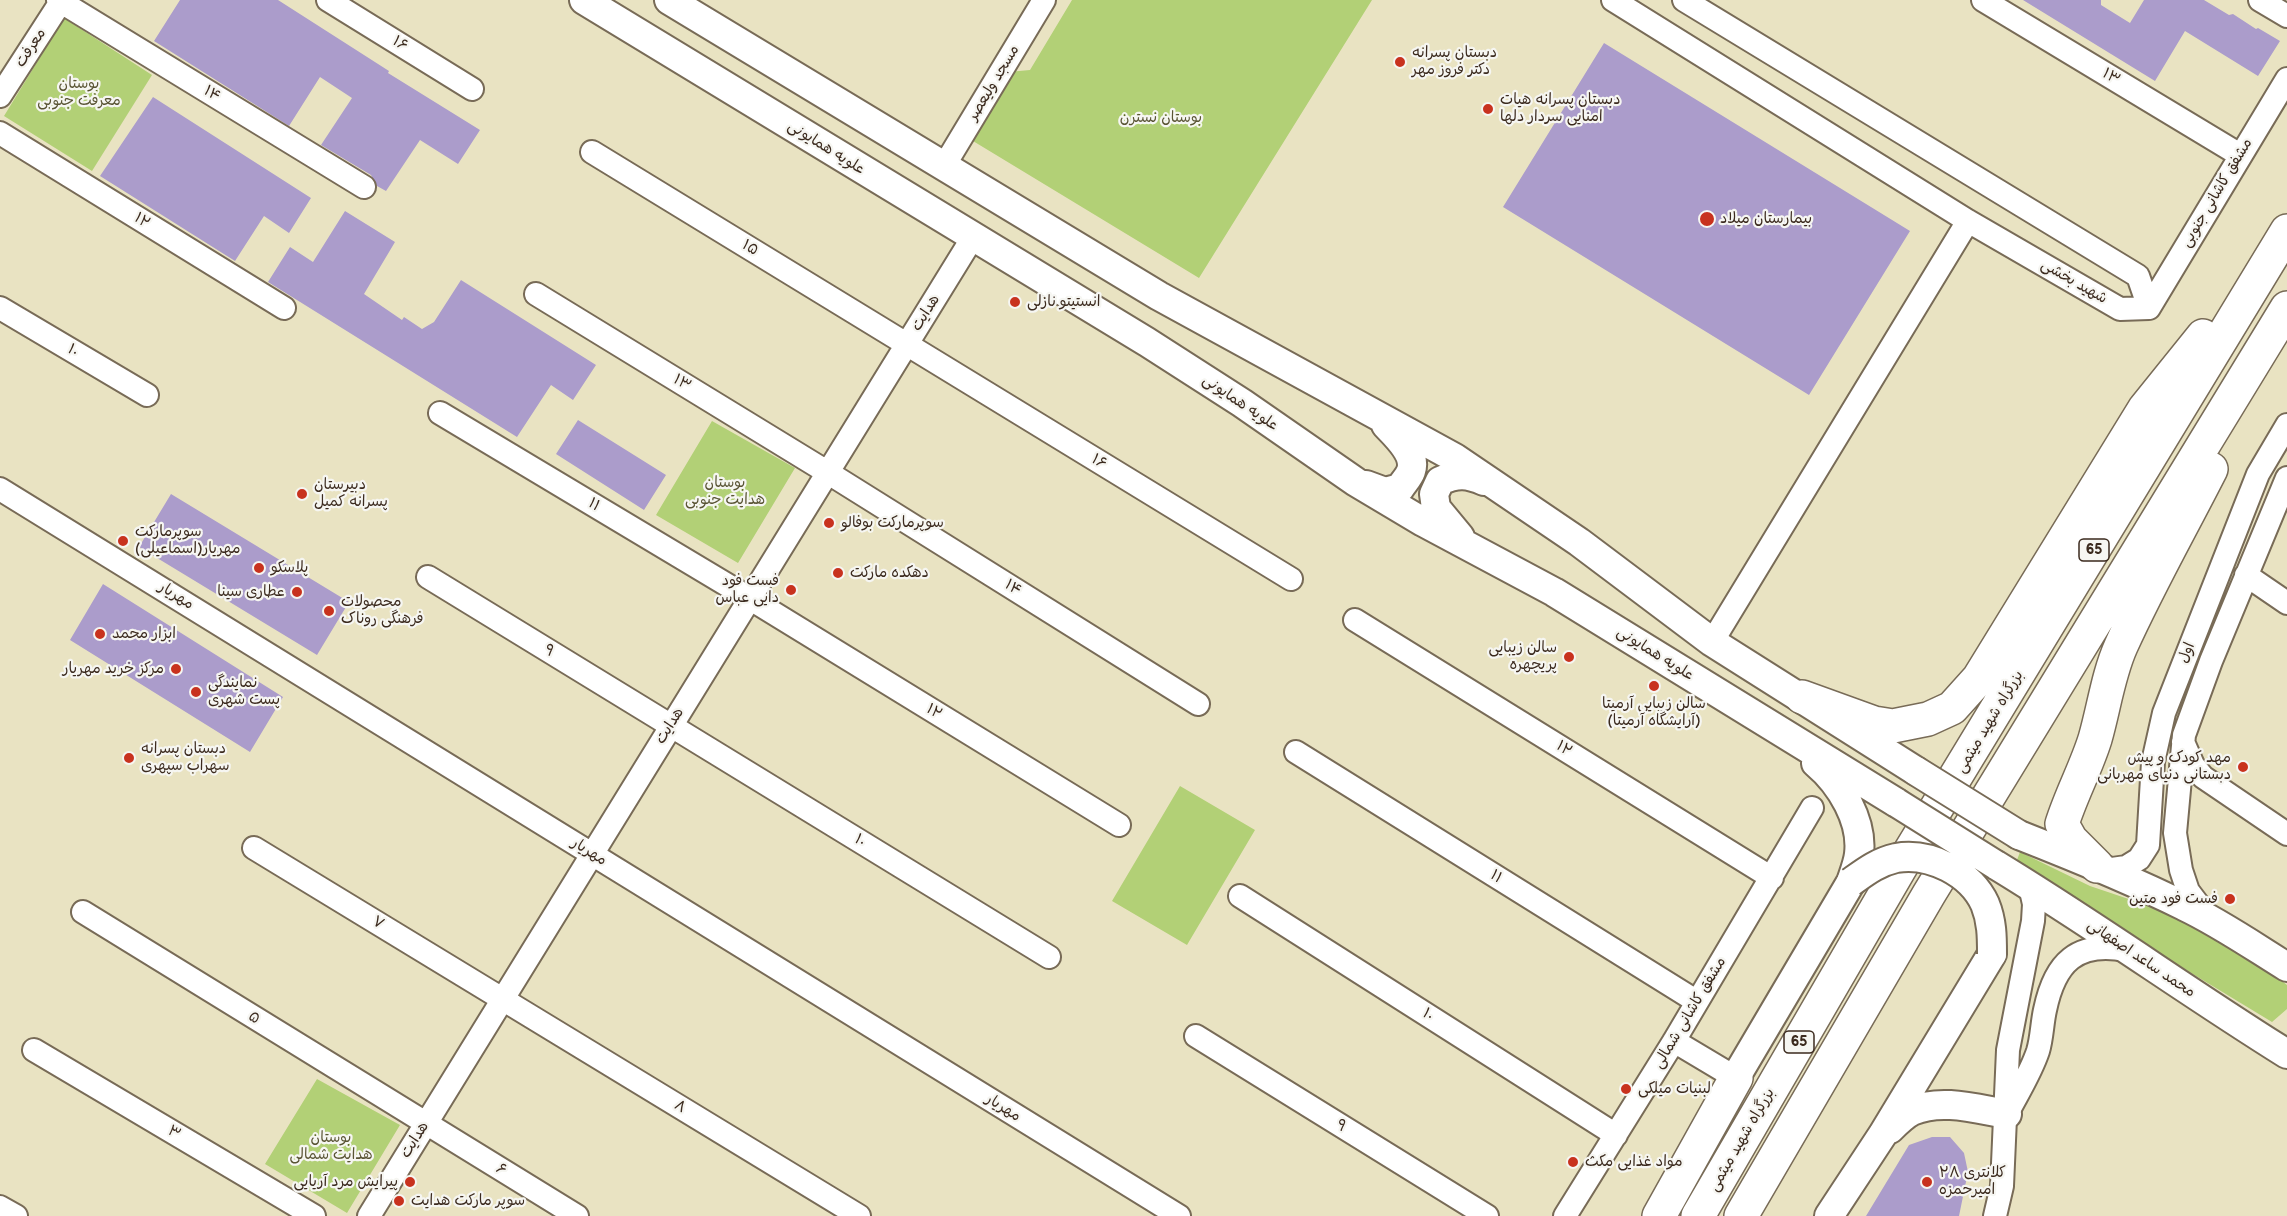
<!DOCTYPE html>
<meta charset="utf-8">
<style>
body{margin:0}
canvas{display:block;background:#e9e3c2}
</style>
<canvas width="2287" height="1216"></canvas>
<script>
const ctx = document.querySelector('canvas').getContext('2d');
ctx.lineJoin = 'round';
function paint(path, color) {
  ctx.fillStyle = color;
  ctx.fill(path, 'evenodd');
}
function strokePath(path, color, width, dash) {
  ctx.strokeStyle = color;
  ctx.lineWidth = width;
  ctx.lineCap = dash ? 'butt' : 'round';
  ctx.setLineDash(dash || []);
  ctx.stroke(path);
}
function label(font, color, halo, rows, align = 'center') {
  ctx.font = font + ' "Balsamiq Sans","Playpen Sans Arabic",sans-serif';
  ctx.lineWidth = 4.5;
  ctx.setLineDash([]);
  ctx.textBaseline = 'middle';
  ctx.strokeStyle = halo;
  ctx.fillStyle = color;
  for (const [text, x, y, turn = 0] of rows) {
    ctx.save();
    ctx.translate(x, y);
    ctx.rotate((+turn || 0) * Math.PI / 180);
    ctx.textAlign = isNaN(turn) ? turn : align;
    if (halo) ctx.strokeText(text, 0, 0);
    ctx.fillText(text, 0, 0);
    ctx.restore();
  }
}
paint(new Path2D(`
 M1072,0H1372L1199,278L973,141L1008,72L1030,70Z
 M64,18L152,75L92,171L4,116Z
 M712,421L795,468L738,563L656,515Z
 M1180,786L1255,830L1187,945L1112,901Z
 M2020,852L2090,886L2176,915L2244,951L2287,985V1009L2272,1022L2135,939L2085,913L2017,860Z
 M317,1079L400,1125L347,1213L265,1164Z`), '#b2d076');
paint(new Path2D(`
 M180,0H278L389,71L388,73L480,130L458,164L420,140L386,191L377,186L371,175L321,145L352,98L320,77L289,126L154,41Z
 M2023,0H2101V5L2130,23L2144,0H2204L2229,15L2233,14L2256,29L2258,28L2280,41L2258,76L2185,31L2155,81Z
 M1604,43L1910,231L1809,395L1503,207Z
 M153,97L311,198L289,233L264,216L235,261L100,176Z
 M345,211L395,242L364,294L402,320L404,317L422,329L434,322L461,280L596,365L573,400L551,385L517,437L268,282L290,247L313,262Z
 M578,420L666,475L644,510L556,454Z
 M171,494L349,602L317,655L139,547Z
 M103,584L283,697L250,752L70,640Z
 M1932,1137H1950L1964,1153L1968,1172L1959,1216H1866L1909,1145Z`), '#ab9ccb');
const minor = new Path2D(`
 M58,0L364,187
 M328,0L472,89
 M1613,0L1968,221L2120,309L2149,308
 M1684,0L2138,276L2149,308
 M1983,0L2240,155
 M2260,0L2287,16
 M0,96L62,0
 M0,133L284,308
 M592,152L1291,579
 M944,166L1044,0
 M536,294L827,472L1198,704
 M0,308L147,395
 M2149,308L2287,79
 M440,413L749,598L1119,825
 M0,489L1179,1216
 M2246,575L2287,603
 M428,577L1049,957
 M1355,620L1772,878
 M1712,642L1968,221
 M2183,742L2193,765L2203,777L2287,834
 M1296,752L1696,1001
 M254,848L859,1216
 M2105,870L2126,867L2139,859L2148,845L2153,762L2164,713L2258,474L2287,425
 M1240,896L1616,1135
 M83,912L577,1216
 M2207,916L2188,891L2181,870L2175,833L2184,735L2211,661L2287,478
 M1196,1036L1487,1216
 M1674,1041L1736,1078
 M34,1050L314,1216
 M2009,1110C2019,1091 2031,1072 2038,1051C2042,1038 2042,1023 2045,1010C2055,962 2077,941 2126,950
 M0,1207L16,1216
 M369,1216L973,237
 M1565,1216L1674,1041L1812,808
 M1995,1216L2002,1186L2008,1050L2033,921L2034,904L2030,886`);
const major = new Path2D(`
 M584,0L1147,342L1242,403L1356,482L1423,522L1554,592L1897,803
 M669,0L1159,296L1455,458L1579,542L1712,642L1916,771
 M1366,485L1385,492L1400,488C1403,483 1409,477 1411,471C1417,454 1397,437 1386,425
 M1460,537L1436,508L1434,494L1440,481C1458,473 1467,474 1484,481
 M2019,835C2075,857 2130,879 2184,906C2220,923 2253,946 2287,967
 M1996,865C2095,925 2189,993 2287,1054
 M1724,1097L1851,882C1854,873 1858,863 1859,854C1863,821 1841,784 1816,763
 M1890,1129C1896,1123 1904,1115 1912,1111C1941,1098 1977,1109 2007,1114
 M1829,1216L1883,1134L1992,954`);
const highway = new Path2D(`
 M1802,697L1874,723L1893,726L1928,719L1952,708L1979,678L2145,408L2203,336
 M2097,866L2071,840L2062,824C2071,795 2086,768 2095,739C2104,708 2108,675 2121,646C2148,586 2181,528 2211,469
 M1659,1216L1736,1078
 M1698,1216L1900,868L2287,231
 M1741,1216L1929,894L2287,308`);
strokePath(minor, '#786b57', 26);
strokePath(major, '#786b57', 32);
strokePath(highway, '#786b57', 36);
strokePath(minor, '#fff', 22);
strokePath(major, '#fff', 28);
strokePath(highway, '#fff', 33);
const majorBridge = new Path2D(`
 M1916,771L2019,835
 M1897,803L1996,865
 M1851,882C1865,872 1878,862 1896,858C1930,852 1971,873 1985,904C1992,921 1992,937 1992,954`);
strokePath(majorBridge, '#786b57', 32, []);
strokePath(majorBridge, '#fff', 28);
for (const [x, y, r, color] of [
 [1400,62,6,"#c8321e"],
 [1488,109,6,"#c8321e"],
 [1707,219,8,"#c8321e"],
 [1015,302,6,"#c8321e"],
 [302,494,6,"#c8321e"],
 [829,523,6,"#c8321e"],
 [123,541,6,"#c8321e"],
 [259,568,6,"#c8321e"],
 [838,573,6,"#c8321e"],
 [791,590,6,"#c8321e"],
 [297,592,6,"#c8321e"],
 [329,611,6,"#c8321e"],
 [100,634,6,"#c8321e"],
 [1569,657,6,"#c8321e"],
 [176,669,6,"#c8321e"],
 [1654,686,6,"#c8321e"],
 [196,692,6,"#c8321e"],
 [129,758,6,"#c8321e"],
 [2243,767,6,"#c8321e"],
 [2230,899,6,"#c8321e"],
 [1626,1089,6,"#c8321e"],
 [1573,1162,6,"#c8321e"],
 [410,1182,6,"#c8321e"],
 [1927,1182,6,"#c8321e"],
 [399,1201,6,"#c8321e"]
]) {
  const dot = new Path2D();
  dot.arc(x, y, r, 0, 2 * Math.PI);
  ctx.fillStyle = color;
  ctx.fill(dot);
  strokePath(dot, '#f6f6f2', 2);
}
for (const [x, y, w] of [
 [2094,550,30],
 [1799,1042,30]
]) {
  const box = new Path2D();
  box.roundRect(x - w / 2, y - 11, w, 22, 4.5);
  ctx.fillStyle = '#f6f6f2';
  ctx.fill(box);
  strokePath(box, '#3b2a1e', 1.5);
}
label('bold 14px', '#3b2a1e', null, [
 ["65",2094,550],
 ["65",1799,1042]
]);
label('15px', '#3b2a1e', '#f6f6f2', [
 ["۱۶",400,44,32],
 ["معرفت",31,48,-57],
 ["۱۳",2111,77,31],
 ["مسجد ولیعصر",994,83,-59],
 ["۱۴",212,94,31],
 ["علویه همایونی",826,148,32],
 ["مشفق کاشانی جنوبی",2217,193,-59],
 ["۱۲",142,221,32],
 ["۱۵",750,248,31],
 ["شهید بخشی",2074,282,30],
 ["هدایت",926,313,-58],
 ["۱۰",73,351,31],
 ["۱۳",682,383,31],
 ["علویه همایونی",1240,403,34],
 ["۱۶",1099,462,31],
 ["۱۱",594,505,31],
 ["۱۴",1013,588,32],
 ["مهریار",176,596,32],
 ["۹",549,651,31],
 ["اول",2187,653,-68],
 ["علویه همایونی",1655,654,32],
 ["۱۲",934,712,31],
 ["بزرگراه شهید میثمی",1990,722,-59],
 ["هدایت",670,726,-58],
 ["۱۲",1564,749,32],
 ["۱۰",860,841,31],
 ["مهریار",589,852,32],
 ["۱۱",1496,877,32],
 ["۷",378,923,31],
 ["محمد ساعد اصفهانی",2141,959,34],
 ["مشفق کاشانی شمالی",1690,1013,-59],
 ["۱۰",1428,1015,32],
 ["۵",254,1018,32],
 ["۸",680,1107,31],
 ["مهریار",1003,1108,32],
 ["۹",1341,1126,32],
 ["۳",174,1133,31],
 ["هدایت",415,1140,-58],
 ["بزرگراه شهید میثمی",1742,1140,-60],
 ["۶",501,1170,31]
]);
label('15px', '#3b2a1e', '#f6f6f2', [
 ["دبستان پسرانه",1412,53],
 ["دکتر فروز مهر",1412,70],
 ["دبستان پسرانه هیات",1500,100],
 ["امنایی سردار دلها",1500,117],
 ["بیمارستان میلاد",1720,219],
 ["انستیتو نازلی",1027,302],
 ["دبیرستان",314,485],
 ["پسرانه کمیل",314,502],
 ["سوپرمارکت بوفالو",841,523],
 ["سوپرمارکت",135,532],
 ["مهریار(اسماعیلی)",135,549],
 ["پلاسکو",271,568],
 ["دهکده مارکت",850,573],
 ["فست فود",779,581,"right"],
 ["دایی عباس",779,598,"right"],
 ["عطاری سینا",285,592,"right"],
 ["محصولات",341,602],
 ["فرهنگی روناک",341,619],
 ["ابزار محمد",112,634],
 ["سالن زیبایی",1557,648,"right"],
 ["پریچهره",1557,665,"right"],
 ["مرکز خرید مهریار",164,669,"right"],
 ["نمایندگی",208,683],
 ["پست شهری",208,700],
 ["سالن زیبایی آرمیتا",1654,704,"center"],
 ["(آرایشگاه آرمیتا)",1654,721,"center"],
 ["دبستان پسرانه",141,749],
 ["سهراب سپهری",141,766],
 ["مهد کودک و پیش",2231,758,"right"],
 ["دبستانی دنیای‌ مهربانی",2231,775,"right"],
 ["فست فود متین",2218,899,"right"],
 ["لبنیات میلکی",1638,1089],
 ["مواد غذایی مکث",1585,1162],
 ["کلانتری ۲۸",1939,1173],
 ["امیرحمزه",1939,1190],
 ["پیرایش مرد آریایی",398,1182,"right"],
 ["سوپر مارکت هدایت",411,1201]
], 'left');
label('15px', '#595434', '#f6f6f2', [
 ["بوستان",79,84],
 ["معرفت جنوبی",79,101],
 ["بوستان نسترن",1161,118],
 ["بوستان",725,483],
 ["هدایت جنوبی",725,500],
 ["بوستان",331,1138],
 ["هدایت شمالی",331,1155]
]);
</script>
